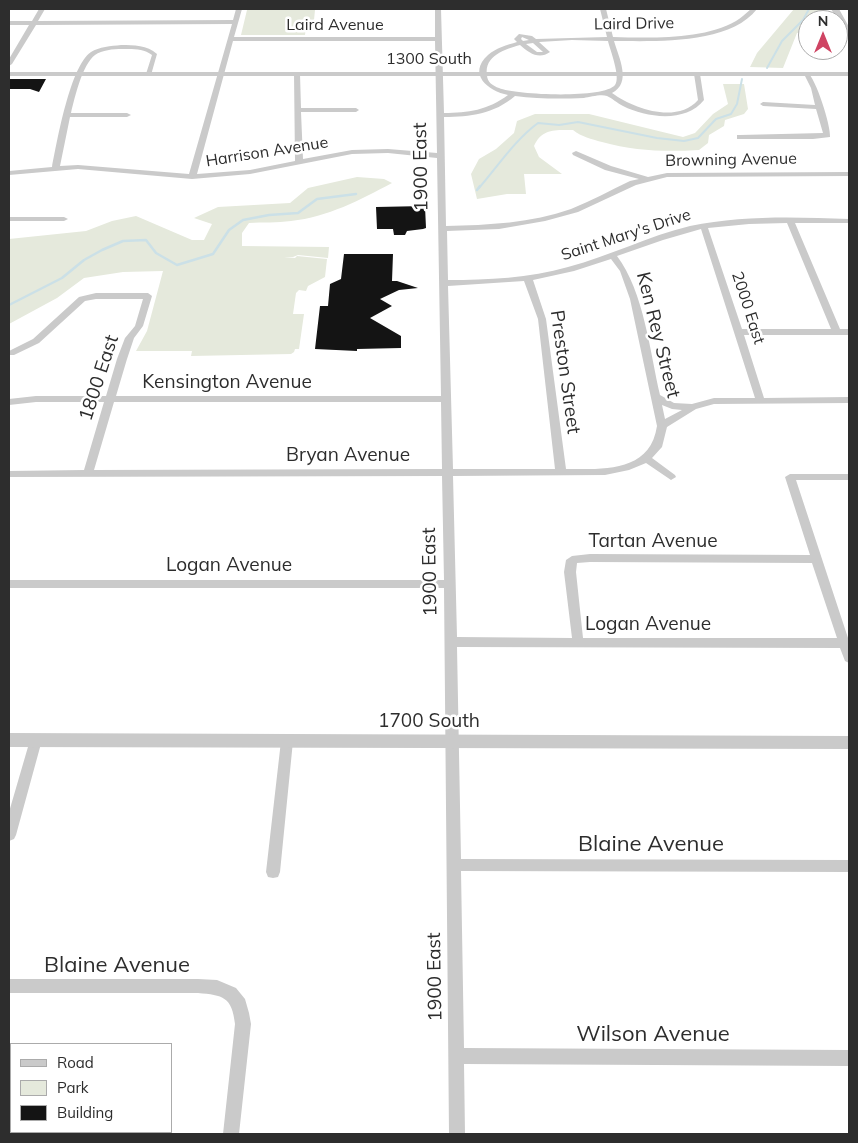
<!DOCTYPE html>
<style>
body{margin:0}
#map{position:relative;width:858px;height:1143px;overflow:hidden;background:#fff;font-family:Mulish,sans-serif}
canvas{display:block}
.frame{position:absolute;inset:0;border:10px solid #2d2d2d;pointer-events:none}
.legend{position:absolute;left:10px;top:1043px;width:162px;height:90px;box-sizing:border-box;background:#fff;border:1px solid #ababab;margin:0;padding:6px 9px;list-style:none;font-size:15px;color:#2d2d2d}
.legend li{display:flex;align-items:center;gap:10px;height:25px}
.legend b{width:25px;border:1px solid #ababab}
.north{position:absolute;left:798px;top:10px;width:50px;height:50px;box-sizing:border-box;background:#fff;border:1px solid #ababab;border-radius:50%;rotate:0deg;font-size:14px;font-weight:700;line-height:20px;text-align:center;color:#2d2d2d}
.north::after{content:'';display:block;margin:auto;width:18px;height:22px;background:#cf4463;clip-path:polygon(50% 0,100% 100%,50% 72%,0 100%)}
</style>
<div id="map">
<canvas width="858" height="1143"></canvas>
<div class="frame"></div>
<ul class="legend">
<li><b style="height:6px;background:#cacaca"></b>Road</li>
<li><b style="height:14px;background:#e5e9dc"></b>Park</li>
<li><b style="height:14px;background:#141414"></b>Building</li>
</ul>
<div class="north">N</div>
</div>
<script>
const ctx = document.querySelector('canvas').getContext('2d');
ctx.lineJoin = 'round';
function paint(path, color) {
  ctx.fillStyle = color;
  ctx.fill(path, 'evenodd');
}
function strokePath(path, color, width, dash) {
  ctx.strokeStyle = color;
  ctx.lineWidth = width;
  ctx.lineCap = dash ? 'butt' : 'round';
  ctx.setLineDash(dash || []);
  ctx.stroke(path);
}
function label(font, color, halo, rows, align = 'center') {
  ctx.font = font + ' Mulish,sans-serif';
  ctx.lineWidth = 5;
  ctx.setLineDash([]);
  ctx.textBaseline = 'middle';
  ctx.strokeStyle = halo;
  ctx.fillStyle = color;
  for (const [text, x, y, turn = 0] of rows) {
    ctx.save();
    ctx.translate(x, y);
    ctx.rotate((+turn || 0) * Math.PI / 180);
    ctx.textAlign = isNaN(turn) ? turn : align;
    if (halo) ctx.strokeText(text, 0, 0);
    ctx.fillText(text, 0, 0);
    ctx.restore();
  }
}
paint(new Path2D(`
 M794,9H825L831,20H808V31L797,33L783,68L750,67L757,53Z
 M247,10H315L314,20H307L305,35H241Z
 M723,84H744L748,109L744,114L725,120L724,126L709,135L708,143L699,150C665,152 635,151 602,142C591,139 582,137 573,130C556,130 542,128 534,146L539,157L562,174H524L526,194H507L477,199L471,174L479,159L496,149L514,133L517,121L535,114H589L683,137L695,133L713,114L728,104Z
 M357,177L384,179L392,183C360,200 328,217 291,221C277,223 263,222 249,223L242,233V246L329,247L328,258L298,255L293,257H284L295,258L297,256L327,259L325,277L308,286L306,291L299,290L296,293L293,314H304L299,349H295L294,352L291,354L191,356L192,351H136L147,331L163,271L123,272L84,278L57,298L9,324V239L86,231L112,221L136,216L192,240H204L212,224L194,218L218,207L290,203L308,188Z`), '#e5e9dc');
strokePath(new Path2D(`
 M767,68L782,41L803,20L809,9
 M479,188C498,166 515,140 538,123L559,125L578,122L657,138L684,141L698,138L716,119L731,114L737,104L742,79`), '#cbe0e7', 2);
strokePath(new Path2D(`
 M477,190L480,186
 M9,305L62,278L84,260L102,250L123,241L146,240L156,253L177,265L213,254L229,230L243,220L269,215L298,213L317,199L356,194`), '#cbe0e7', 2.5);
paint(new Path2D(`
 M9,79H46L39,92L30,89H9Z
 M425,206L426,228L423,229L407,231L405,235H394L393,229H377L376,207Z
 M344,254H393L392,281H397L418,288L399,290L380,299L392,306L370,318L401,336V348L357,349V351L315,349L320,306H328L330,284L341,279Z`), '#141414');
paint(new Path2D(`
 M39,9H45L38,21L233,20L236,9H242L234,37H435V9H441L444,113C468,113 488,110 508,95C488,91 467,74 488,55C496,48 507,45 517,42L514,39L519,34L532,36L536,39L607,37L600,9H606L613,37C650,38 703,40 736,21C741,18 746,13 751,9H757C729,45 656,41 614,41C619,58 632,83 612,93C634,109 677,124 698,100L694,74L697,72L700,74L704,100C686,123 647,118 623,106C617,103 612,98 607,96C601,94 590,97 584,98C561,99 538,99 515,96C494,114 470,117 444,117L446,226C489,225 531,223 571,209C591,201 611,190 630,181L639,179L605,170L573,155L572,153L576,151L611,166L648,177L667,173L849,172V176L667,177L636,185L578,212L545,221L499,229L447,231L448,280C488,280 529,278 568,267C610,256 648,236 690,226C742,215 797,217 849,219V223H795L840,329H849V335H744L764,398L849,397V403L714,404L696,409L667,427L662,447L652,458L675,475L676,477L671,480L646,463L629,470L605,475L453,476L457,637L572,638L564,572L566,560L572,556L590,554L810,555L785,477L790,474H849V480H796L849,641V663L845,661L840,648L457,647L461,859L849,860V872L461,871L464,1048L849,1050V1066L464,1064L465,1134H449L444,588H9V580H444L442,476L9,477V471L84,470L104,402H36L9,405V399L36,396H106L117,359L125,338L135,326L143,299H96L85,301L39,343L14,355H9V351L33,339L79,297L96,293H148L152,296L143,326L134,338L127,359L116,396H441L437,158L388,153L352,154L250,174L192,179L78,169L9,175V171L52,167C57,142 70,66 91,52C99,47 111,46 121,45C134,45 147,45 157,54L151,75L146,74L152,55C143,48 132,49 122,49C113,49 102,50 95,55C82,65 75,97 71,113H127L131,115L127,117H70L60,166L78,165L189,174L232,24L36,25L12,64L9,66V59L29,25H9V21H32ZM522,37L529,40L523,41L521,39ZM572,40L608,41C610,50 621,77 615,85C604,99 515,95 499,88C493,86 487,82 487,75C484,56 505,49 520,45C529,53 539,60 550,52L539,42ZM233,41H435L437,153L388,149L352,150L303,159L301,112H356L359,110L356,108H301L300,74L297,72L294,74L295,161L250,170L197,174ZM533,43L543,52H537L526,44ZM787,223L831,329H742L708,228L749,224ZM701,229L755,398H714L692,404L674,403L660,395C650,352 644,292 617,256L663,240ZM611,259L620,271L630,299L657,426C650,473 603,469 566,469L546,319L533,280L574,271ZM524,281L538,319L555,469H453L448,286ZM114,402H441L442,469L94,470ZM662,405L672,409L682,410L665,419ZM590,562L812,563L837,638H583L576,572L577,563Z
 M838,32H849V36H838Z
 M807,72C816,78 831,126 830,137L813,139H737V135H740L823,133L816,109L763,106L760,104L763,102L815,105L811,88L804,74Z
 M9,217H64L68,219L64,221H9Z
 M36,735L41,736L42,740L16,835L14,839L9,841V812L30,740L31,736Z
 M287,736L292,737L293,741L280,872L278,877L273,878L268,877L266,872L281,741L282,737Z
 M9,979H198L217,980L236,988L245,999L249,1013L251,1024L239,1134H223L235,1024C232,997 223,995 198,993H9Z`), '#cacaca');
paint(new Path2D(`
 M831,9H839L849,27V35L845,33Z
 M9,72H849V76H9Z
 M9,733L849,736V749L9,747Z`), '#cacaca');
label('16px', '#2d2d2d', '#fff', [
 ["Laird Drive",634,24,-1],
 ["Laird Avenue",335,25],
 ["1300 South",429,59],
 ["Harrison Avenue",267,152,-9],
 ["Browning Avenue",731,160,-1],
 ["Saint Mary's Drive",626,235,-18],
 ["2000 East",748,308,72]
]);
label('19px', '#2d2d2d', '#fff', [
 ["1900 East",421,167,-91],
 ["Ken Rey Street",658,335,76],
 ["Preston Street",565,372,82],
 ["1800 East",99,378,-72],
 ["Kensington Avenue",227,382],
 ["Bryan Avenue",348,455],
 ["Tartan Avenue",653,541],
 ["Logan Avenue",229,565],
 ["1900 East",430,572,-91],
 ["Logan Avenue",648,624],
 ["1700 South",429,721],
 ["1900 East",435,977,-91]
]);
label('22px', '#2d2d2d', '#fff', [
 ["Blaine Avenue",651,844],
 ["Blaine Avenue",117,965],
 ["Wilson Avenue",653,1034]
]);
</script>
